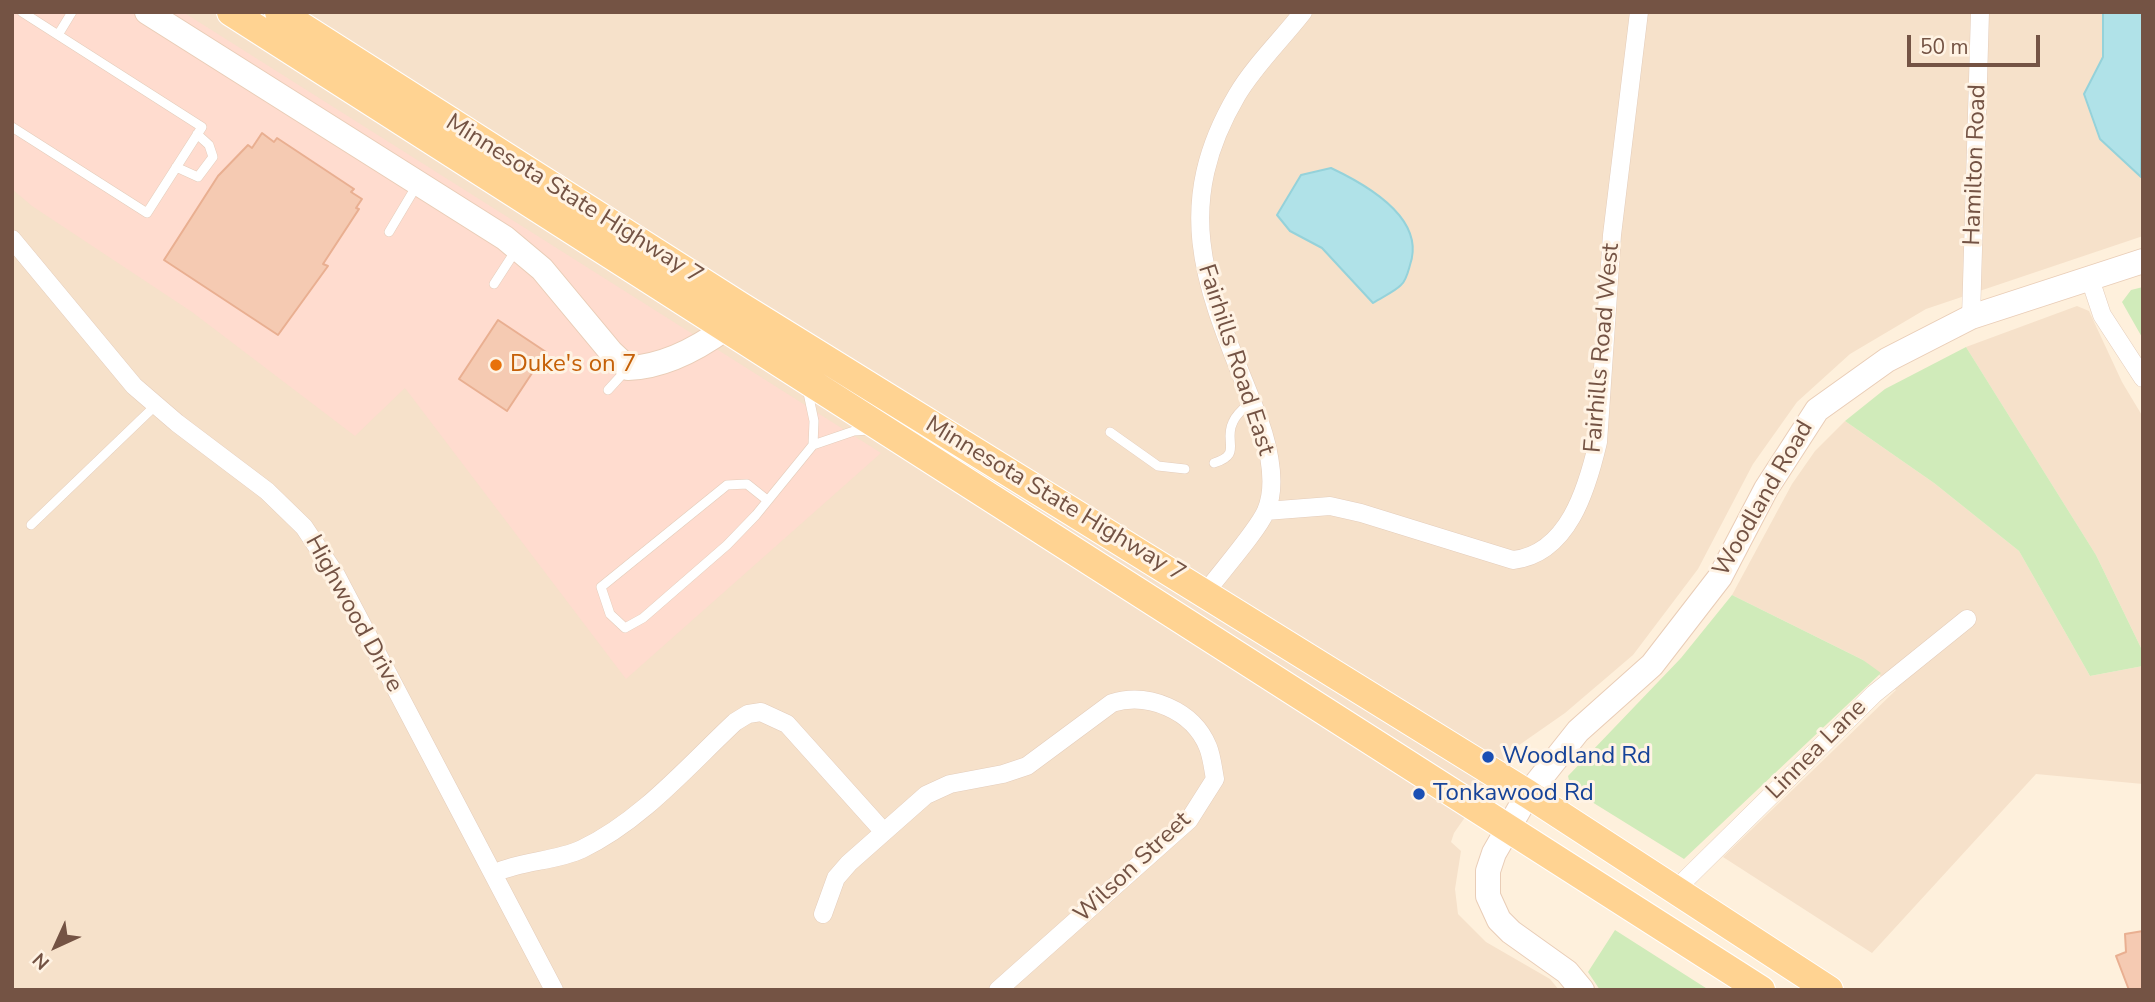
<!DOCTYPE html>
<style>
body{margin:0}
#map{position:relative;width:2155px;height:1002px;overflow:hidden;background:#fef0dc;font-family:"Nunito Sans",sans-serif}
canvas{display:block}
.frame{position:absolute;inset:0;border:14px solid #745344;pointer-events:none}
.north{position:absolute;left:21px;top:911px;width:70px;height:70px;-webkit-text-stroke:5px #fff3e4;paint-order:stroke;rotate:225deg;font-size:19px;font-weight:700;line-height:28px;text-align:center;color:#745344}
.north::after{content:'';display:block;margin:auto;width:24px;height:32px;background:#745344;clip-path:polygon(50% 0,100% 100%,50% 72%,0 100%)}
.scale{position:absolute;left:1907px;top:35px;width:133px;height:32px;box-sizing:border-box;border:4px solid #745344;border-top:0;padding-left:9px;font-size:21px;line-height:24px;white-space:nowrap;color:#745344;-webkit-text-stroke:5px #fff3e4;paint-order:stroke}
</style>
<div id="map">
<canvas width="2155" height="1002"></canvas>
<div class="frame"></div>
<div class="north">N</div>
<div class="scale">50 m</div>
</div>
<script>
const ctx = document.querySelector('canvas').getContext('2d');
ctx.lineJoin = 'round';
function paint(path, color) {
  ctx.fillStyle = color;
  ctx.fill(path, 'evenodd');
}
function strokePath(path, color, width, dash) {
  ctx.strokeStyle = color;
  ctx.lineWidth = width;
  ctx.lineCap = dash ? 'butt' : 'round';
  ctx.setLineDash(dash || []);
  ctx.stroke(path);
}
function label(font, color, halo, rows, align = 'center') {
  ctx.font = font + ' "Nunito Sans",sans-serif';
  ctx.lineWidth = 6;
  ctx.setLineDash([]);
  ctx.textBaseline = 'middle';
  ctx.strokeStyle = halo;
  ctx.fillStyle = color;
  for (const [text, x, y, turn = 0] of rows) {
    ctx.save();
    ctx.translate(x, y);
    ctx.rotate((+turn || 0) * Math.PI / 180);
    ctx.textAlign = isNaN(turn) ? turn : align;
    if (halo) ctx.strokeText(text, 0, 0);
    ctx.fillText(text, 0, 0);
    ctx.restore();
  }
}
paint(new Path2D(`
 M12,12H2143V236L1926,309L1850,354L1797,402L1753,464L1698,569L1633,655L1565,713L1512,750L1454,833L1451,842L1461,851L1455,889L1458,914L1486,942L1550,979L1559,990H12Z
 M2077,306L2089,311L2122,382L2143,417V652L2096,555L1966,347Z
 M1845,421L1934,483L2019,551L2090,676L2143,666V784L2036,774L1872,953L1723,857L1896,690L1863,660L1732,595L1792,484L1815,451Z`), '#f6e1ca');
paint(new Path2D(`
 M12,12H183L881,453L626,679L405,388L355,436L192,312L32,206L12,189Z`), '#ffdccf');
paint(new Path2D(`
 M2143,287V339L2122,302L2131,290Z
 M1966,347L2096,555L2143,652V666L2090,676L2019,551L1934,483L1845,421L1885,389Z
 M1732,595L1863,660L1881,673L1684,859L1571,789L1568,776L1681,658Z
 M1615,930L1709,990H1600L1588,972Z`), '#d0ebba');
const water = new Path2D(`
 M2103,12H2143L2141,177L2100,139L2084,94L2103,57Z
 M1331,168C1367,185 1426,219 1410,265C1408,272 1406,281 1401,285C1394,292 1382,297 1373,303L1322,248L1290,231L1277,215L1301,175Z`);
paint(water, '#b0e2e8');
strokePath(water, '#95d2da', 2);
const building = new Path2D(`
 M262,133L274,142L277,138L354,189L351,192L362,199L356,208L359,209L323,264L328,266L278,335L164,260L218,176L248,145L252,148Z
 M498,320L546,352L507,411L459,379Z
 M2143,931V990H2129L2116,956L2126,952L2125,934Z`);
paint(building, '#f5cab2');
strokePath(building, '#e9af91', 2);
const lane = new Path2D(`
 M58,35L72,12
 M12,127L147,213L202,127L22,12
 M176,167L198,177L213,157L209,145L197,134
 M389,232L417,185
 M494,284L516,250
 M807,388L814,421L813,445
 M608,390L628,368
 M1110,432L1158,466L1185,469
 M1214,463C1243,454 1223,442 1233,422C1236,414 1245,407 1252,401
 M767,500L747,484L727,485L601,587L610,614L625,628L643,618L727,545L756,515L813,445L854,431L869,430
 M31,525L156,405`);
const street = new Path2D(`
 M12,239L134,386L177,423L267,491L304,527L336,575L554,990
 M2090,279L2102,315L2143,378
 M1971,317L1980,12
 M1266,511L1330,506L1361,513L1513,560C1568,554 1587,489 1598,442L1612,235L1639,12
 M1206,592C1220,573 1258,530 1266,511C1279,481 1266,436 1254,407C1209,293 1168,212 1237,95C1254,66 1282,39 1303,12
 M495,873C523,860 554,862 582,849C641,821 688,766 735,722L748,714L761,712L787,724L883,831
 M1676,889L1874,694L1967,619
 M823,914L836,878L849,863L926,795L950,784L1003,774L1027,766L1112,703C1148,692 1193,710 1208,747C1212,757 1213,769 1215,779L1189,820L998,990`);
const secondary = new Path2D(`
 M147,12L505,238L542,269L611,352L628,368C663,367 697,349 726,328
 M1582,990L1567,972L1511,932L1499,920L1488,896V871L1494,853L1528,794L1578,731L1652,665L1720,577L1766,489L1817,410L1887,360L1971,317L2143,261`);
const primary = new Path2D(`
 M231,12L1761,990
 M279,12L740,306L1528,794L1829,990`);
strokePath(lane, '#e4cdbb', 10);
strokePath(street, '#e4cdbb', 19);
strokePath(secondary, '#e9cdb7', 26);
strokePath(primary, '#fff', 30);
strokePath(lane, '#fff', 9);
strokePath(street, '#fff', 18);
strokePath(secondary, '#fff', 24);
strokePath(primary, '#ffd392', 28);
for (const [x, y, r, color] of [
 [496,365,7,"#e8710a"],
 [1488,757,7,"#1a4fb4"],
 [1419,794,7,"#1a4fb4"]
]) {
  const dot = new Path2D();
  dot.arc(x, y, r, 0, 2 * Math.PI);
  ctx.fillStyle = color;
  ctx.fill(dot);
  strokePath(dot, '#fff3e4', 2.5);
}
label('24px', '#745344', '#fff3e4', [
 ["Hamilton Road",1976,165,-88],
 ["Minnesota State Highway 7",574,200,32],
 ["Fairhills Road West",1603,348,-85],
 ["Fairhills Road East",1235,360,72],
 ["Woodland Road",1764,499,-60],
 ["Minnesota State Highway 7",1055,500,31],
 ["Highwood Drive",353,614,61],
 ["Linnea Lane",1817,750,-45],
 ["Wilson Street",1133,868,-43]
]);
label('24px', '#c56008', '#fff3e4', [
 ["Duke's on 7",510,365]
], 'left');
label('24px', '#164399', '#fff3e4', [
 ["Woodland Rd",1502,757],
 ["Tonkawood Rd",1433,794]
], 'left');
</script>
